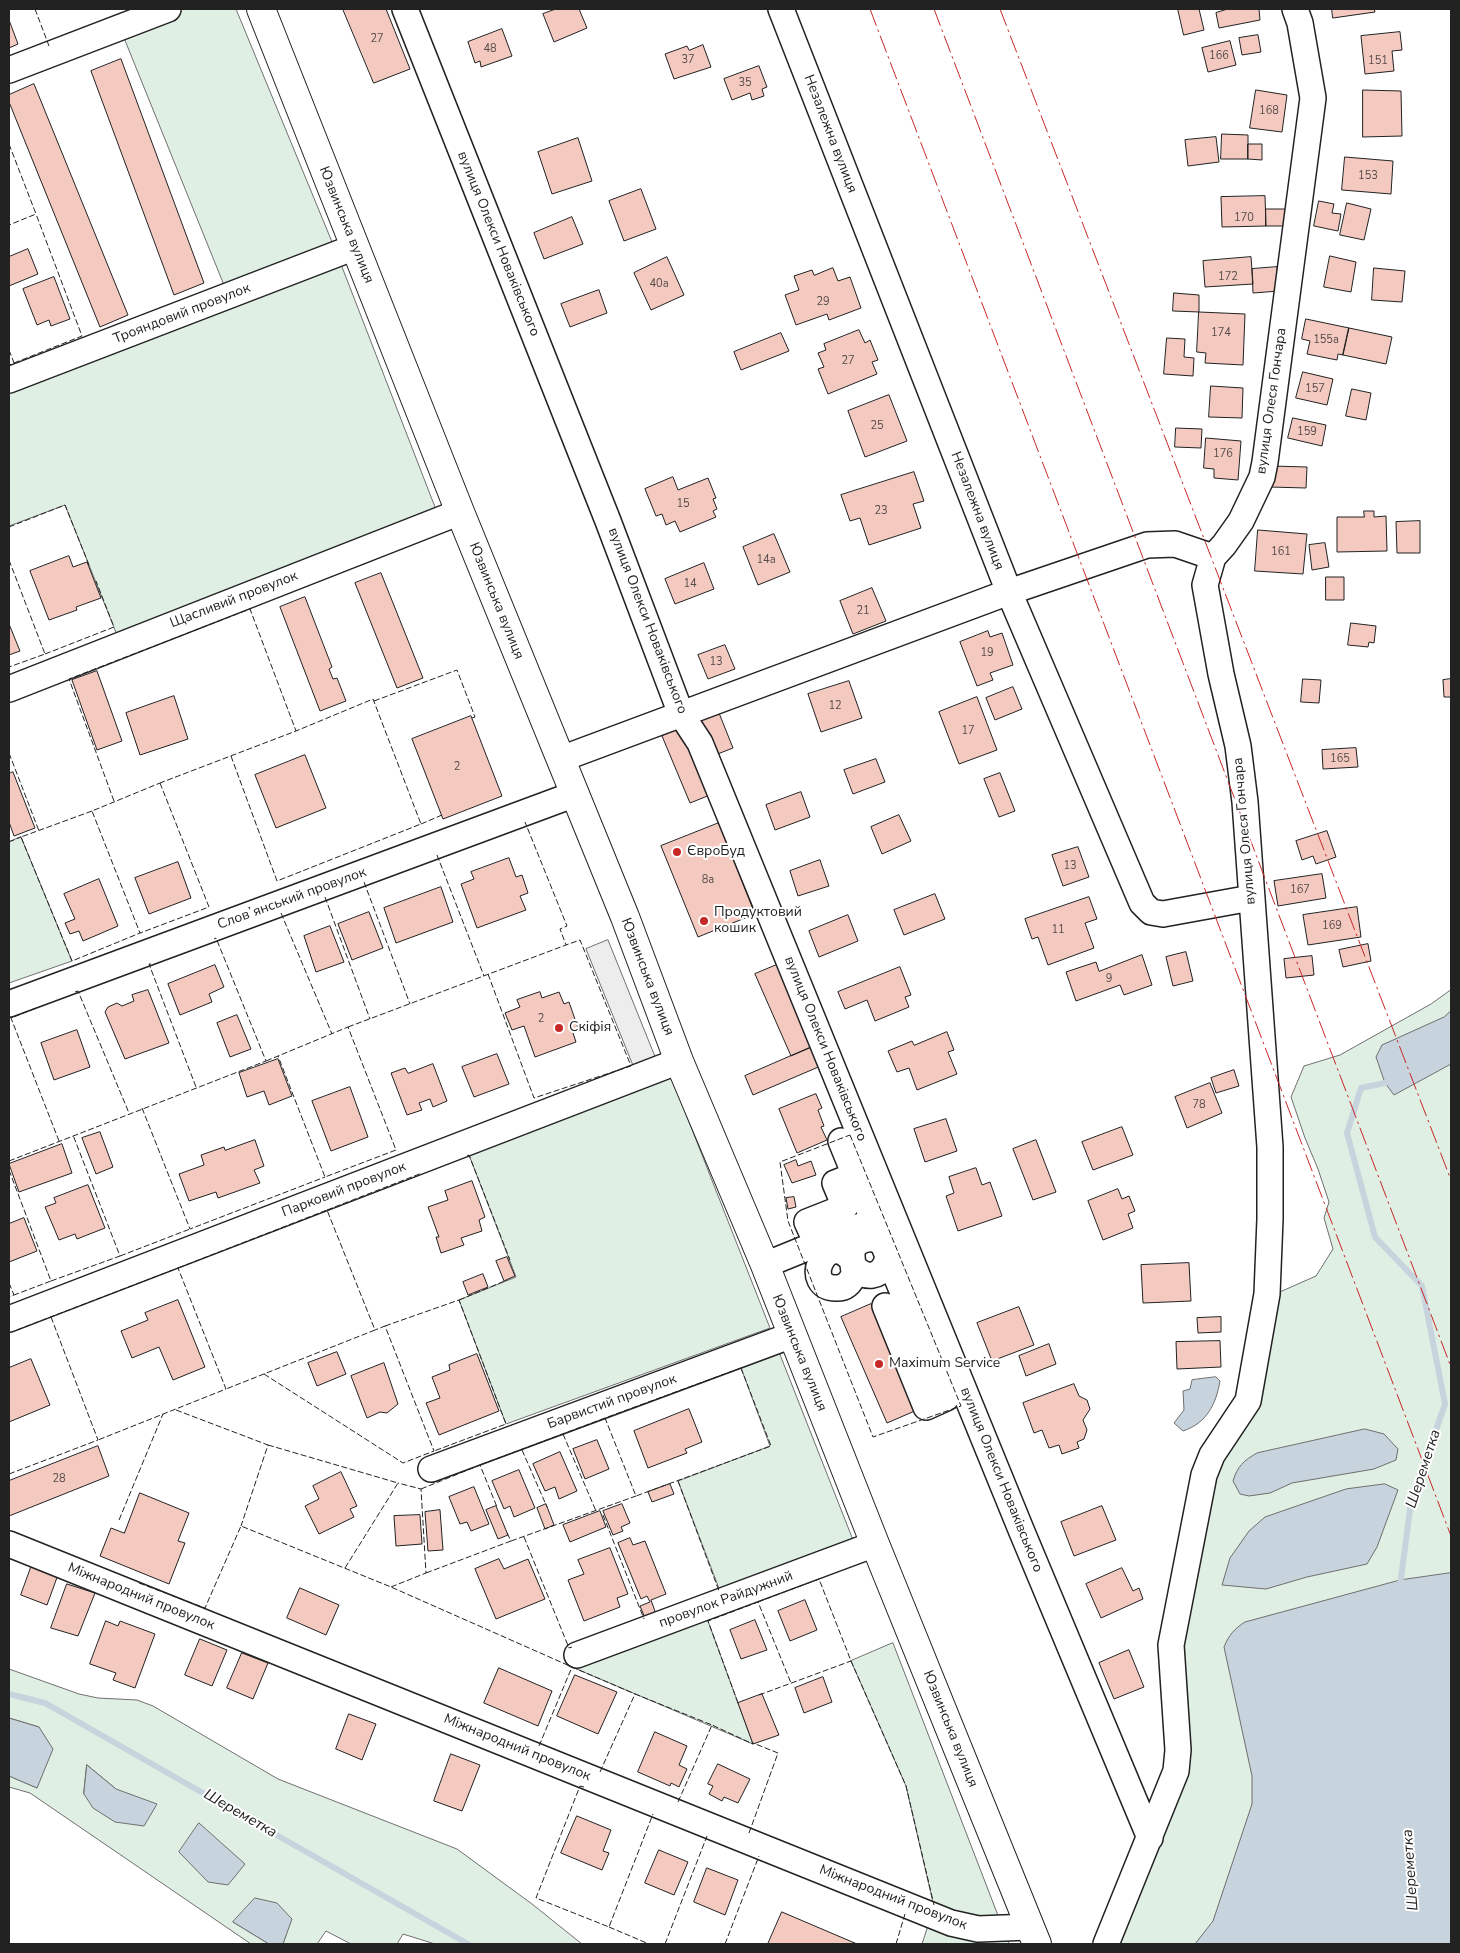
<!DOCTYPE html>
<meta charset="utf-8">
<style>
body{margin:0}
#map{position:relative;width:1460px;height:1953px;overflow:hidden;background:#fff;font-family:"Nunito Sans",sans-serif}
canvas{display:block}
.frame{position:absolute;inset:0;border:10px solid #222;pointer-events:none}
</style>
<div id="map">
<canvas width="1460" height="1953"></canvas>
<div class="frame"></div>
</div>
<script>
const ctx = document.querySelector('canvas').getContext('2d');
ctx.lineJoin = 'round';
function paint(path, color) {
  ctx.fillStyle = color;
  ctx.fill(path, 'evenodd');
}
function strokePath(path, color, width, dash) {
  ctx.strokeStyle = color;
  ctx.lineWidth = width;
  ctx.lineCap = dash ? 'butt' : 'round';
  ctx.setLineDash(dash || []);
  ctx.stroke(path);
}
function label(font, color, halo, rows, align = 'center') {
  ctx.font = font + ' "Nunito Sans",sans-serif';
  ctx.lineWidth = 4;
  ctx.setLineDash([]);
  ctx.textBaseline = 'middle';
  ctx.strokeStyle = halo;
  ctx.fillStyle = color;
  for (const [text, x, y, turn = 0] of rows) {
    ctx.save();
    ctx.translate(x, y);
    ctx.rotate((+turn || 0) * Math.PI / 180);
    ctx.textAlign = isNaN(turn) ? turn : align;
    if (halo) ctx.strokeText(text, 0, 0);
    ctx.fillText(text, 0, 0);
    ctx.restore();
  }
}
const green = new Path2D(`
 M168,9H236L337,254L440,520L121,645L65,505L9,526V380L228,295L120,28Z
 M21,837L72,961L9,983V842Z
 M1451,990V1944H1108L1172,1785L1171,1662L1204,1475L1248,1401L1273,1295L1316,1276L1333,1249L1324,1218L1329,1202L1318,1169L1305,1138L1291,1097L1304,1066L1340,1055L1431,1004Z
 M671,1076L770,1328L506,1424L459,1300L516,1277L469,1155Z
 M779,1352L853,1540L720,1591L678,1481L770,1446L741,1368Z
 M703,1608L708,1621L753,1744L572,1667L577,1655Z
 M893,1643L1009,1944H922L934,1907L906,1786L851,1661Z
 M9,1669L79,1694L98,1698L137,1700L153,1706L278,1779L457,1849L532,1904L582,1944H435L403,1934L397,1944H351L326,1931L317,1944H283L291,1919L233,1922L269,1944H251L30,1793L9,1787V1776L37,1788L39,1727L9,1718ZM87,1765L116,1789L84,1794Z`);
paint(green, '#e0efe3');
strokePath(green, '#6f6f6f', 1);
const parking = new Path2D(`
 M608,940L656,1059L634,1068L586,949Z`);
paint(parking, '#ededed');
strokePath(parking, '#6f6f6f', 1);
const water = new Path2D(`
 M1451,1011V1064L1394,1095L1385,1083L1376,1057L1382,1045L1444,1017Z
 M1216,1377L1220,1381C1216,1404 1207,1423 1183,1431L1174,1423L1184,1410L1183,1391L1190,1389L1192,1380Z
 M1365,1429L1384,1434L1398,1449L1396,1460L1374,1469L1292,1483L1270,1493L1249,1496L1240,1494L1233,1481C1237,1467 1244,1460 1257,1453Z
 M1385,1484L1398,1490L1377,1547L1367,1564L1307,1577L1266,1589L1222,1585L1230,1558L1249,1531L1265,1517L1346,1489Z
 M1451,1573V1944H1195L1213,1921L1252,1804V1776L1224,1647C1229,1635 1234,1629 1245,1622L1400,1580Z
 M9,1718L39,1727L53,1749L37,1788L9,1776Z
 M87,1765L116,1789L157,1804L144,1826L115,1822L93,1808L84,1794Z
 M199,1823L245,1864L228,1885L208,1882L179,1852Z
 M255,1898L277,1903L292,1919L283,1944H269L233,1922Z`);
paint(water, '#c7d3dd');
strokePath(water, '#6f6f6f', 1);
strokePath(new Path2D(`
 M1393,1079L1385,1083L1361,1088L1347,1133L1375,1237L1422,1286L1445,1404L1411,1502L1400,1586
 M9,1694L45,1703L468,1944`), '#c7d3dd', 6);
const building = new Path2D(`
 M343,9H386L410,69L374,83Z
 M556,9H579L587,28L554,42L543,14Z
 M1178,9H1199L1204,30L1184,35Z
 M1228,9H1259L1260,20L1219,28L1216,13Z
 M1332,9H1374L1375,12L1333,18Z
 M9,20L18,44L9,48Z
 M502,29L512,56L481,67L480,61L475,63L468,42Z
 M1400,32L1402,50L1392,51L1394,71L1365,74L1361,36Z
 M1258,35L1261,52L1242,55L1239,38Z
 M1230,41L1236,65L1208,72L1202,48Z
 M703,45L711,67L674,79L665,54L687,46L689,50Z
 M121,59L204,283L174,295L91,71Z
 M759,66L767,87L762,89L764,96L752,100L750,93L732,100L724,79Z
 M34,84L128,315L100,327L9,102V95Z
 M1256,90L1287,95L1282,132L1250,128Z
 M1363,90L1401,91L1402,136L1363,137Z
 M1222,134L1248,135V159H1221Z
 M1216,137L1219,162L1188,166L1185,140Z
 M578,138L592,181L552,194L538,152Z
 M1248,144H1262V160L1248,159Z
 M1345,157L1393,161L1391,194L1342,190Z
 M641,189L656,229L624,241L609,201Z
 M1265,196L1266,226L1222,227L1221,197Z
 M1319,201L1334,204L1332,213L1341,214L1338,231L1314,226Z
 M1347,203L1371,209L1364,240L1340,235Z
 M1266,209H1286V226H1266Z
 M572,217L583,244L544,259L534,233Z
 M28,249L38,274L9,286V257Z
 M1330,256L1356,262L1351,292L1324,287Z
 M667,257L684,295L651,310L634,273Z
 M1251,257L1253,284L1205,287L1203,261Z
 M1277,267L1279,291L1253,293L1252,269Z
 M833,268L838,281L850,277L861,308L829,320L827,314L796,325L785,295L799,290L794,276L812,270L814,275Z
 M1374,268L1405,271L1402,302L1372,300Z
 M54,277L70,319L51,326L49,320L37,325L23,289Z
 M599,290L607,313L570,327L561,304Z
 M1174,293L1199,295V312L1173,311Z
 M1199,312L1245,314L1243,365L1205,363L1206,353L1197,352Z
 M1306,319L1349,328L1343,355L1338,354L1337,360L1307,354L1310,341L1302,339Z
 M1349,328L1392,337L1386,364L1343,355Z
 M859,330L865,343L870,340L878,360L872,362L877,374L828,394L818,369L824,367L818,353L826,350L824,344Z
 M781,333L789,351L741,370L734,352Z
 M1167,338L1185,339L1184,357L1194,358L1193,376L1164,374Z
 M1303,372L1333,379L1327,405L1296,398Z
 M1211,386L1243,388L1242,418L1209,417Z
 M1352,389L1371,393L1366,420L1346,416Z
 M889,395L907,441L865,457L848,411Z
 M1293,418L1326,425L1322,446L1288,438Z
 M1176,428L1202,429L1201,448L1175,447Z
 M1206,438L1241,441L1238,480L1214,478V469L1204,468Z
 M1271,466L1307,467L1306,488L1270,487Z
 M914,472L924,501L913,504L921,528L869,545L860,518L850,521L841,495Z
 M673,477L678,490L708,478L716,498L713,499L717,509L713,511L716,517L680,532L675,521L666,525L662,514L656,516L645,489Z
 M1364,511H1374V517L1386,516L1387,551L1337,552V517H1364Z
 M1420,521V553H1397L1396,522Z
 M1258,530L1307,534L1303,574L1255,571Z
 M774,534L790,572L758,585L743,547Z
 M1325,543L1329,567L1312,570L1309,545Z
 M69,556L73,567L87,562L101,598L76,607L77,610L49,620L30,571Z
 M704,563L714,589L675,604L665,579Z
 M381,573L423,678L397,688L355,583Z
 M1326,577H1344V600H1326Z
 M872,588L886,621L853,634L840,601Z
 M305,597L332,667L329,669L333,679L337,678L346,701L320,711L280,607Z
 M1351,623L1376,626L1374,643L1369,642L1368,647L1348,645Z
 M9,624L20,651L9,655Z
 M988,631L990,637L1002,633L1013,665L990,673L993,680L977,686L960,642Z
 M725,645L735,669L708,679L698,655Z
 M97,671L122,741L97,750L72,680Z
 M1303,679L1321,680L1319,703L1301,702Z
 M1451,679V697H1444L1443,680Z
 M849,681L862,718L821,732L808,694Z
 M1013,687L1022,709L995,720L986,698Z
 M174,696L188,739L140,755L126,713Z
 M977,697L997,750L959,764L939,712Z
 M719,713L733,748L715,755L701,721Z
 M471,716L502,796L443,819L412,739Z
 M682,728L710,795L690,803L662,736Z
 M1356,748L1358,767L1323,769L1322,750Z
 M305,755L326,808L276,828L255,775Z
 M876,759L885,782L853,794L844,770Z
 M13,772L35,828L14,836L9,822V774Z
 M1000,773L1015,811L999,817L984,779Z
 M801,792L810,817L775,830L766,805Z
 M899,815L911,841L882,854L871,827Z
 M719,823L755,914L698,937L661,846Z
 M1327,831L1336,857L1316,864L1313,856L1302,860L1296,841Z
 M1078,847L1089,877L1063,886L1052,855Z
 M509,858L516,877L522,875L528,893L520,896L526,910L477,928L461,884L474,879L471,872Z
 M820,860L829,886L798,896L790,871Z
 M178,862L191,898L149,914L135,878Z
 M1322,874L1326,898L1278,906L1274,881Z
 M99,879L118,926L83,941L79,931L70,934L65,923L75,919L64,894Z
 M441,887L453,922L396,943L384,908Z
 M935,894L945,919L904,935L894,910Z
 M1089,897L1097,919L1085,923L1094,948L1048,965L1038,937L1032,939L1025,919Z
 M1357,907L1361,937L1308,945L1303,915Z
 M369,912L383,948L352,960L338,924Z
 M848,915L858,941L819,957L809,931Z
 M330,926L344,962L316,972L304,936Z
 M1368,944L1371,961L1343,967L1339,950Z
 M1186,952L1193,981L1173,986L1166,957Z
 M1142,955L1152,985L1124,995L1120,985L1076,1001L1066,972L1096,962L1099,971Z
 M1312,956L1314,975L1286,978L1284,959Z
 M779,964L814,1046L791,1056L755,974Z
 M215,965L224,987L209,994L212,1002L180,1015L168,984Z
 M900,967L911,995L905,997L909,1007L875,1021L867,1000L845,1009L838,992Z
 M148,990L169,1043L125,1059L105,1012L108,1007L117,1003L122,1006L134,1001L132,995Z
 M540,992L542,998L559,992L564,1004L569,1002L578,1028L572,1030L576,1042L535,1057L524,1026L512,1030L505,1013L520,1007L517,1000Z
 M237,1015L251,1049L230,1057L217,1023Z
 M77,1030L90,1067L54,1080L41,1043Z
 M947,1032L954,1050L948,1052L957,1074L917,1090L909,1068L897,1072L888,1051L912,1041L914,1045Z
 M814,1046L823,1065L753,1095L745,1076Z
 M497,1054L509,1084L474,1097L462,1067Z
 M278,1059L292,1096L269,1105L264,1091L247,1097L239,1073Z
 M433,1064L447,1101L433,1107L430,1099L419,1103L422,1110L407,1115L391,1073L405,1068L408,1073Z
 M1234,1070L1239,1086L1216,1093L1211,1078Z
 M1210,1083L1222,1113L1187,1128L1175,1097Z
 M350,1087L368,1137L331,1151L312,1101Z
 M816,1094L822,1108L818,1110L824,1126L821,1127L827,1140L797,1153L779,1109Z
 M946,1119L957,1151L925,1162L914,1129Z
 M1122,1127L1133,1155L1093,1170L1082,1142Z
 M100,1132L113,1167L96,1174L82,1138Z
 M255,1140L264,1166L254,1170L260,1183L218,1198L216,1192L189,1201L179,1174L204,1165L201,1155L224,1147L225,1150Z
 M1036,1140L1056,1192L1033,1200L1013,1149Z
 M62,1144L72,1173L19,1192L9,1164Z
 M796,1160L798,1166L811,1161L816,1175L792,1183L784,1165Z
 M976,1168L982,1185L990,1182L1002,1216L958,1231L946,1196L954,1193L949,1177Z
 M472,1181L485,1217L479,1220L482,1231L461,1238L464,1245L441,1253L436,1237H439L428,1207L448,1200L445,1191Z
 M88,1185L105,1228L77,1239L75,1234L59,1240L45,1207L56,1203L54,1198Z
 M1118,1189L1122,1199L1129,1196L1135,1211L1128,1214L1133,1228L1103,1240L1088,1201Z
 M794,1197L796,1207L788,1209L786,1198Z
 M24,1218L37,1251L9,1262V1224Z
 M507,1257L515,1276L504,1281L496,1261Z
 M1189,1263L1191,1301L1143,1303L1141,1265Z
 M483,1274L488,1287L468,1295L463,1282Z
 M178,1300L205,1367L173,1380L159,1347L132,1358L121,1331L148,1320L145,1313Z
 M871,1304L917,1410L887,1423L841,1317Z
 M1019,1307L1034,1345L992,1361L977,1323Z
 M1221,1317V1332L1198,1333L1197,1318Z
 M1220,1341L1221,1367L1177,1369L1176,1342Z
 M1049,1344L1056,1364L1026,1376L1019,1356Z
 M337,1352L346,1374L317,1386L308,1363Z
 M477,1354L499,1411L439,1435L426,1403L440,1398L432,1377L450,1370L449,1365Z
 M31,1359L50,1405L9,1422V1368Z
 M384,1363L398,1404L387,1413L380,1412L367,1418L351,1376Z
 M1074,1384L1079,1396L1087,1400L1090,1409L1083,1420L1087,1430L1084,1439L1077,1442L1079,1448L1062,1454L1059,1445L1049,1448L1042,1430L1034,1433L1023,1403Z
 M689,1409L702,1442L685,1449L687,1453L648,1468L634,1431Z
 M597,1440L609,1469L585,1479L573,1449Z
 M98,1446L109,1476L9,1516V1481Z
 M560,1452L577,1491L559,1499L555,1487L545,1491L533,1464Z
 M519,1470L535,1508L514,1517L510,1506L504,1509L492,1481Z
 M341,1472L357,1506L350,1509L354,1517L319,1534L305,1506L319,1499L313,1486Z
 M670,1484L674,1494L652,1502L648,1492Z
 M474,1487L489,1524L471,1531L467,1522L460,1524L449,1497Z
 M140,1493L189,1513L178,1541L185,1543L169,1584L100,1556L111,1528L124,1533Z
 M546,1504L554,1525L545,1529L537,1508Z
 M622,1504L630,1523L621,1527L623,1531L613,1535L603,1511Z
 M496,1506L508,1535L498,1539L486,1510Z
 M1102,1506L1116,1540L1074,1556L1061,1522Z
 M440,1510L443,1550L428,1551L425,1512Z
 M600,1511L606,1527L570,1542L563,1525Z
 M420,1515L422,1544L396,1546L394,1516Z
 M630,1538L633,1545L645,1541L666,1594L651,1600L656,1614L645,1618L640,1606L650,1602L647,1596L641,1599L618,1543Z
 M610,1548L628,1594L617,1598L620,1607L584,1621L568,1580L584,1574L578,1560Z
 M499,1559L504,1569L528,1559L545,1599L496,1619L475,1569Z
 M33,1562L59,1572L47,1605L21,1595Z
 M1122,1568L1133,1591L1139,1588L1143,1599L1101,1618L1086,1584Z
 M67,1584L95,1593L78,1636L51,1628Z
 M300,1588L339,1605L326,1635L287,1618Z
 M805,1600L817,1630L790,1641L778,1611Z
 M755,1620L767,1650L741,1659L730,1630Z
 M106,1621L118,1626L120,1621L155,1634L135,1688L113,1680L116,1673L90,1664Z
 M200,1639L227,1650L212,1686L185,1675Z
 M1129,1650L1144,1687L1114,1699L1099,1663Z
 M242,1653L268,1663L253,1699L227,1688Z
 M499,1668L552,1691L538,1726L484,1703Z
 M575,1675L617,1692L598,1734L557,1716Z
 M823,1677L832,1702L804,1713L795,1688Z
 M762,1694L779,1735L753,1744L738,1703Z
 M349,1714L376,1724L362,1760L336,1749Z
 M655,1732L687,1746L679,1765L687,1769L679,1787L671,1783L670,1786L638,1772Z
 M451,1754L480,1765L462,1811L434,1801Z
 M718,1764L750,1779L738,1803L724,1797L722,1801L709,1794L713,1786L708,1784Z
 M577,1816L611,1830L603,1851L609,1853L602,1870L561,1853Z
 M659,1850L688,1862L674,1895L645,1883Z
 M707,1868L738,1880L725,1915L694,1902Z
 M782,1912L857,1944H768Z`);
paint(building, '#f3c9c0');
strokePath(building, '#222', 1);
const minor = new Path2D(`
 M405,9L608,521L681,714L700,743L1022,1532L1150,1838
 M781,9L1009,592L1142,903L1151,912L1163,914L1251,898
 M9,70L168,9
 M9,380L355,247
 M9,689L460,512
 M561,759L1009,592L1147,545L1175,544L1213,557
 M9,1004L575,794
 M841,1141L946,1398L926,1407L885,1306
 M817,1244L807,1222L845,1207L835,1183L855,1175
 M852,1260C825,1228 800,1289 837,1288C846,1288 851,1282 854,1274C854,1262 847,1250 859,1242C864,1239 869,1238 874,1239C903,1247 880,1294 854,1267
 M765,1265L873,1221
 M9,1319L679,1061
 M431,1469L792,1335
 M9,1544L951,1923L978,1929L1030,1927
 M577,1655L875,1544
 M1106,1944L1176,1771L1178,1750L1171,1645L1204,1475L1212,1455L1248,1401L1267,1294L1270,1219V1147L1245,802L1238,746L1221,674L1205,585L1213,557L1224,545L1241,521L1262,477L1265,462L1313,98L1300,23L1295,9`);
const major = new Path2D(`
 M261,9L460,512L625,917L679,1061L765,1265L875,1544L1037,1944`);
strokePath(minor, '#222', 28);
strokePath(major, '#222', 30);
strokePath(minor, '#fff', 25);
strokePath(major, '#fff', 28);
strokePath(new Path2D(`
 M35,9L49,46
 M9,144L36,214L9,225
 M9,350L14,363L9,365
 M14,363L82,336L36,214
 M9,527L65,505L89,565
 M9,560L45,654L9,667
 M45,654L114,627L96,581
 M374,701L457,670L475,717L472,718
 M9,753L39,831
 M231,756L277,881L421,824L373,699L296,731
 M160,783L209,907L140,933L92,811Z
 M114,801L69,679L250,609L296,731L160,783
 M92,811L21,837L72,961L140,933
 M421,824L442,815
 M9,842L21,837
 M437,855L484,976
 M364,882L410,1004
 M325,897L370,1019
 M281,913L332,1034
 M151,964H149L196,1087
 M488,974L534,1098L631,1066L580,940L566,945
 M75,992L78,991L129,1113
 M36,1008L11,1018L59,1141
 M348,1027L566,945L560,929L567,926L525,822
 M266,1061L348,1027L396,1150L325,1177L278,1056
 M142,1108L190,1229L325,1177
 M850,1135L961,1406L873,1437L788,1221L780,1162Z
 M467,1156L469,1155L510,1260
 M9,1161L266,1061L216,938L214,939
 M9,1170L51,1281L14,1295
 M327,1210L422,1173
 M120,1256L190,1229
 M178,1268L327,1210L375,1330L226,1389
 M51,1281L120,1256L73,1135
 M9,1283L14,1295L9,1297
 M459,1300L507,1280
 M385,1326L459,1300L506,1424L434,1451
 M9,1333L178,1268L226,1389L98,1440
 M741,1368L771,1446L636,1496L605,1418Z
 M264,1374L403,1463L434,1451L385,1326L375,1330
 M176,1410L268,1445L241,1526
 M563,1434L596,1511
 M268,1445L398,1483L345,1568
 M522,1450L547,1507
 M480,1465L605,1418
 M9,1474L98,1440L51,1317
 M678,1481L719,1591
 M421,1489L480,1465L497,1507
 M603,1515L644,1619
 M119,1520L163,1414
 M524,1537L569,1648L572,1647
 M511,1541L636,1496
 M426,1573L511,1541L507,1533
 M139,1583L205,1608L241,1526L391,1587L572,1667
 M391,1587L426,1573L421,1489L398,1483
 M758,1602L819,1579L851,1661L906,1786L934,1905
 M759,1695L851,1661
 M738,1703L708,1621L758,1602L791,1683
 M539,1746L572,1667L635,1694
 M600,1772L635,1694L712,1725
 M584,1787L580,1786L536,1898L609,1927L653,1814
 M678,1802L712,1725L753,1744
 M749,1833L778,1753L753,1743
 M609,1927L649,1944
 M665,1944L707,1836
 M725,1944L759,1856
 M896,1944L905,1914`), '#222', 1, [6, 2.5]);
strokePath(new Path2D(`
 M870,9L1451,1536
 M934,9L1451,1367
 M1000,9L1451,1180`), '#c62828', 1, [18, 4, 2.5, 4]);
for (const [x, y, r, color] of [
 [677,852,5,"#c62828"],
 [704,921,5,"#c62828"],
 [559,1028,5,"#c62828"],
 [879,1364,5,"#c62828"]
]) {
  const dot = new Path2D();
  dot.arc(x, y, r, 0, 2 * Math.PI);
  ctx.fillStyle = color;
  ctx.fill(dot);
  strokePath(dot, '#fff', 2);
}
label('11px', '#564c4a', null, [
 ["27",377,39],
 ["48",490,49],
 ["166",1219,56],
 ["37",688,60],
 ["151",1378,61],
 ["35",745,83],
 ["168",1269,111],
 ["153",1368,176],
 ["170",1244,218],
 ["172",1228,277],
 ["40а",659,284],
 ["29",823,302],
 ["174",1221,333],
 ["155а",1326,340],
 ["27",848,361],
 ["157",1315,389],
 ["25",877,426],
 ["159",1307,432],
 ["176",1223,454],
 ["15",683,504],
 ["23",881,511],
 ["161",1281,552],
 ["14а",766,560],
 ["14",690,584],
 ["21",863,611],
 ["19",987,653],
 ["13",716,662],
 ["12",835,706],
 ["17",968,731],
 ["165",1340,759],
 ["2",457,767],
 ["13",1070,866],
 ["8а",708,880],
 ["167",1300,890],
 ["169",1332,926],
 ["11",1058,930],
 ["9",1109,979],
 ["2",541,1019],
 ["78",1199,1105],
 ["28",59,1479]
]);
label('14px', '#222', '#fff', [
 ["Незалежна вулиця",830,134,69],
 ["Юзвинська вулиця",346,225,68],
 ["вулиця Олекси Новаківського",498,244,68],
 ["Трояндовий провулок",182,314,-21],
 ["вулиця Олеся Гончара",1272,401,-82],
 ["Незалежна вулиця",977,511,69],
 ["Щасливий провулок",234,600,-21],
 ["Юзвинська вулиця",496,601,68],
 ["вулиця Олекси Новаківського",647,621,69],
 ["вулиця Олеся Гончара",1245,831,-95],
 ["Словʼянський провулок",292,899,-20],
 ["Юзвинська вулиця",647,977,69],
 ["вулиця Олекси Новаківського",825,1049,68],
 ["Парковий провулок",344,1190,-21],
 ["Юзвинська вулиця",799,1353,68],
 ["Барвистий провулок",612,1402,-20],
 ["вулиця Олекси Новаківського",1001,1480,68],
 ["Міжнародний провулок",141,1597,22],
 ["провулок Райдужний",726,1600,-20],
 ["Юзвинська вулиця",950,1729,68],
 ["Міжнародний провулок",517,1748,22],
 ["Міжнародний провулок",893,1898,21]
]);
label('14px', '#222', '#fff', [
 ["ЄвроБуд",687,852],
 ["Продуктовий",714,913],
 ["кошик",714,929],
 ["Скіфія",569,1028],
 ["Maximum Service",889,1364]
], 'left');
label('italic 15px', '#222', '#fff', [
 ["Шереметка",1424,1469,-72],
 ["Шереметка",240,1814,30],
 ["Шереметка",1411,1870,-94]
]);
</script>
